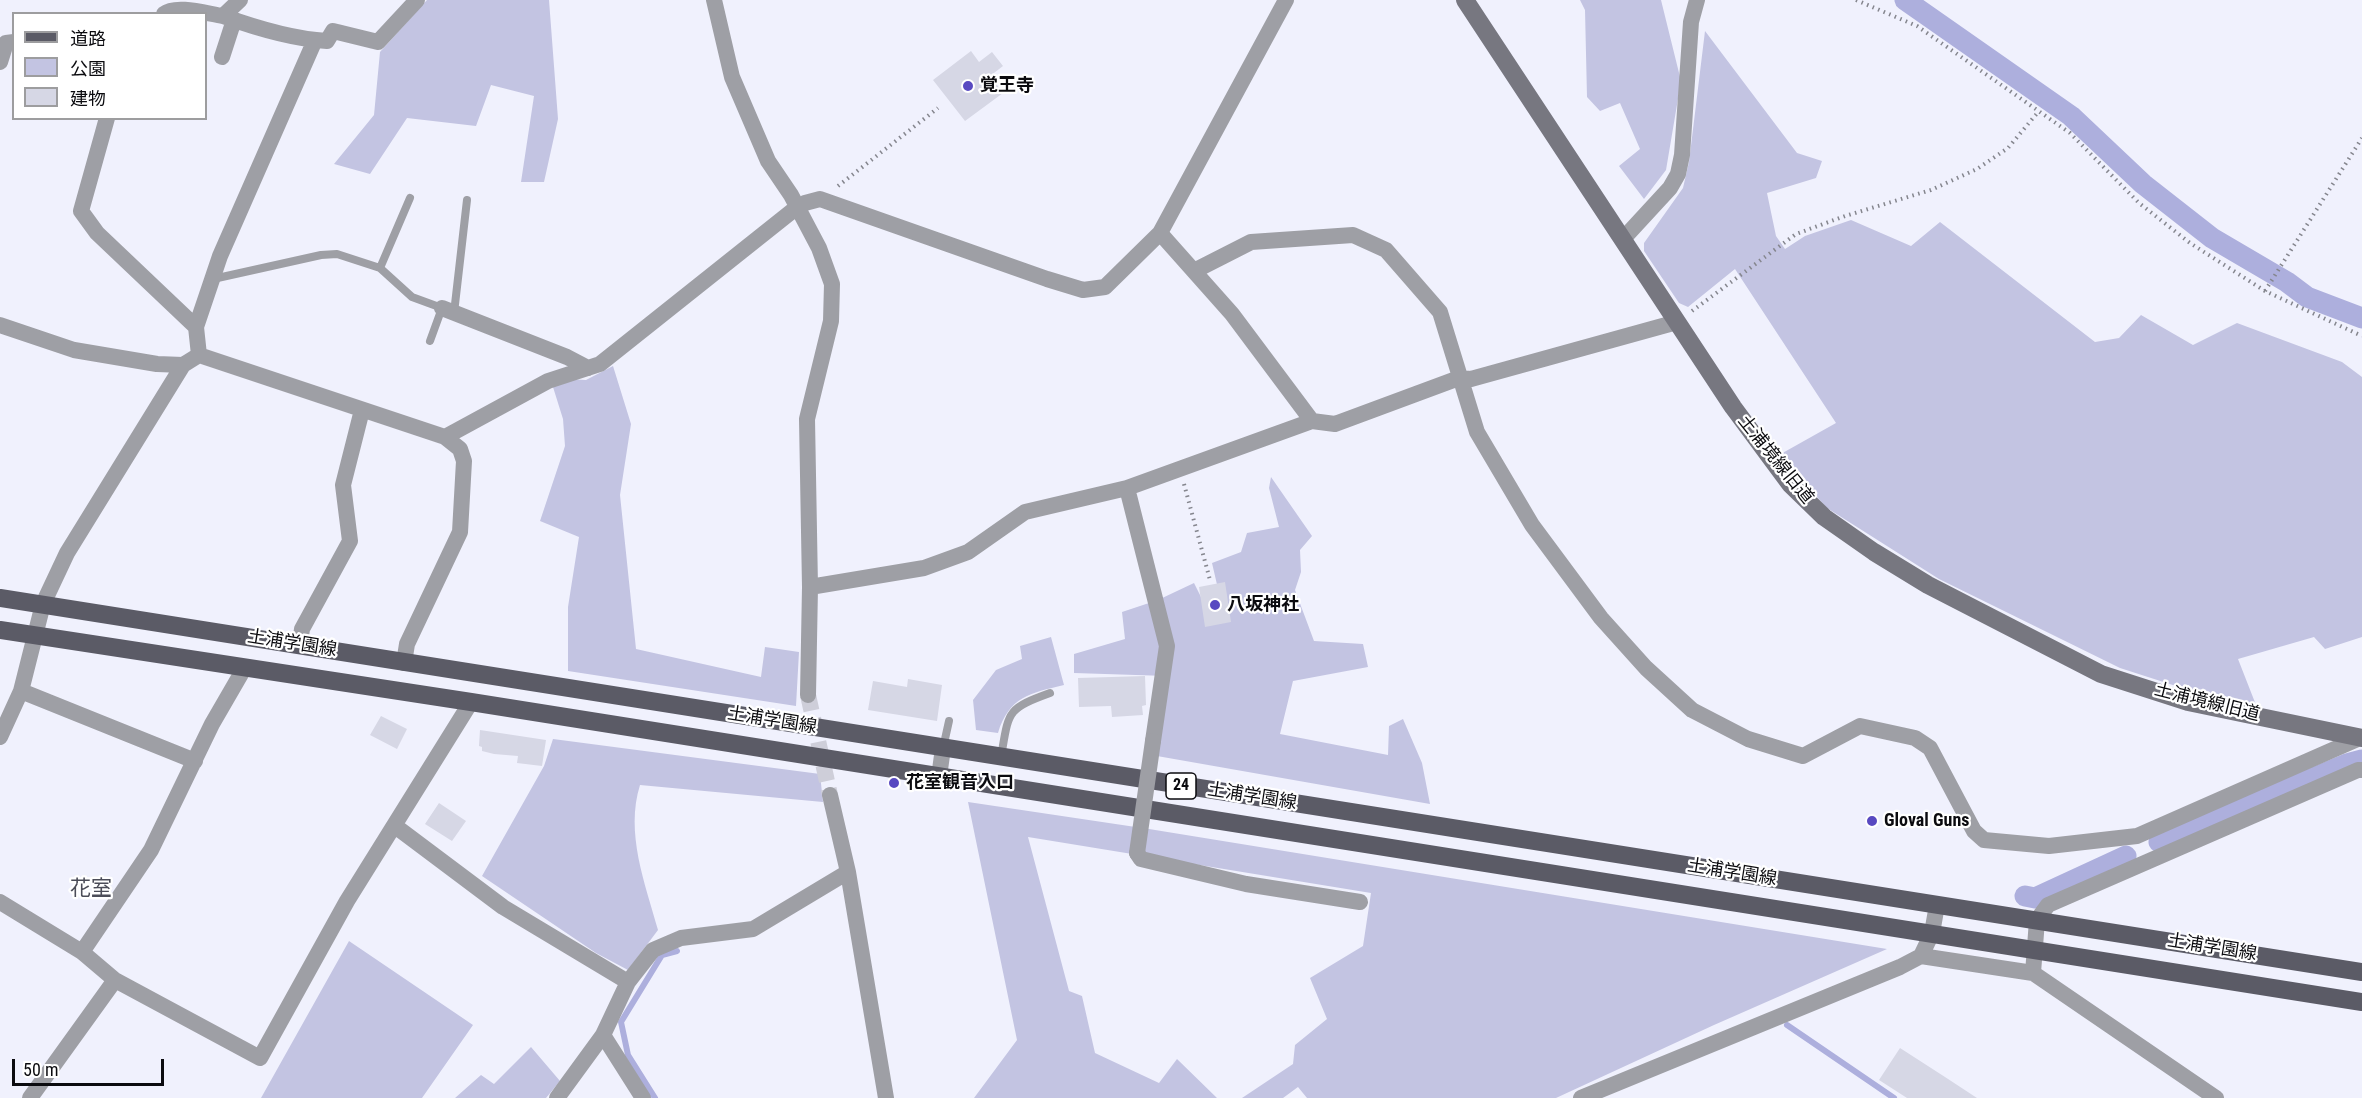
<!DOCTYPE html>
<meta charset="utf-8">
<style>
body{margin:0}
#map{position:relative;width:2362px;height:1098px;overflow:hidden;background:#f0f1fd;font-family:"Roboto Condensed","Noto Sans JP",sans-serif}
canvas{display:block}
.legend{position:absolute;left:12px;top:12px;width:195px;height:108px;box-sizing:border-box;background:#fff;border:2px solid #9d9d9f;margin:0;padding:8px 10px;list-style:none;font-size:18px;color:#0b0b0f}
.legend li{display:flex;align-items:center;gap:12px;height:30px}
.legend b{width:30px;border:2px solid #9d9d9f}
.scale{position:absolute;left:12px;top:1059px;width:152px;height:27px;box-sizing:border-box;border:3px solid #0b0b0f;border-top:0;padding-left:8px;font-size:18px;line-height:21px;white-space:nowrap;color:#0b0b0f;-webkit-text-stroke:4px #fff;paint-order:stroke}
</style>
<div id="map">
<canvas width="2362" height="1098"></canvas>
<ul class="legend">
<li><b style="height:8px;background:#5b5b66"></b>道路</li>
<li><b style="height:16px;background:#c3c4e2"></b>公園</li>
<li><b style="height:16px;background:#d6d7e5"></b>建物</li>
</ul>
<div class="scale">50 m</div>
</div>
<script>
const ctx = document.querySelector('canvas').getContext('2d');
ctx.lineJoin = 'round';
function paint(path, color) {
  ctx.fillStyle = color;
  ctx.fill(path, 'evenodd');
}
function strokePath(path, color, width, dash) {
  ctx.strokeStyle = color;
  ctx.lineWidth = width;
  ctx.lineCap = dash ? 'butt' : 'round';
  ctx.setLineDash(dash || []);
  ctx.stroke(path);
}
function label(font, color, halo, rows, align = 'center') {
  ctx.font = font + ' "Roboto Condensed","Noto Sans JP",sans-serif';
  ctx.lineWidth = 4.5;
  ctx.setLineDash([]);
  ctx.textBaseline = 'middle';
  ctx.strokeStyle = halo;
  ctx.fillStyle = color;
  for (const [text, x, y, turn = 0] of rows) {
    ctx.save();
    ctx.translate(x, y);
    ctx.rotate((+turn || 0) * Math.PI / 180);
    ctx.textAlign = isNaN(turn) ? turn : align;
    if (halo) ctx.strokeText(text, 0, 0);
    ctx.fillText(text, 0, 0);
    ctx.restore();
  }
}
paint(new Path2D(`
 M427,0H549L558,119L544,182H521L534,96L491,85L476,126L407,118L370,174L334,164L374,115L380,52Z
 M1580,0H1661L1681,81L1666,170L1644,199L1619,166L1640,149L1620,103L1600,111L1587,97L1585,10Z
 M1705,31L1797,153L1822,161L1816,178L1767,193L1776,236L1785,249L1805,236L1851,220L1911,246L1940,222L2095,342L2119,338L2141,315L2193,345L2237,323L2342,362L2362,377V637L2325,649L2314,637L2238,659L2256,705L2179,687L2120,668L1939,579L1827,508L1779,455L1836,423L1735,269L1688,307L1679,303L1644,251V243L1683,188L1689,162Z
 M613,366L631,424L620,495L636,649L761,677L765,647L799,652L796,706L568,671V607L579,537L540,521L565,446L563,419L553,387L566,379L586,380Z
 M1271,477L1312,536L1300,550L1301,572L1295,590L1314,641L1363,644L1368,667L1293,681L1280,734L1388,755L1389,726L1403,719L1422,763L1430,804L1157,756L1167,676L1074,673V654L1125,639L1122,612L1158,600L1194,583L1213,621L1225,619L1212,563L1241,552L1247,533L1279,527L1269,488Z
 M1051,637L1064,685C1030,693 1009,697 998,733L976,730L973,700L996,670L1022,659L1020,646Z
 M553,739L820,774L823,802L640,785C625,833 645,883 658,930L628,970L596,953L482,876L544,766Z
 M968,802L1149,829L1887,949L1714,1025L1556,1098H1307L1298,1087L1283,1098H1242L1293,1064L1295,1045L1327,1019L1310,978L1363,946L1371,893L1028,837L1069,991L1082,996L1095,1053L1159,1083L1177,1059L1217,1098H974L1017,1040Z
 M349,941L473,1025L422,1098H261Z
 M531,1047L560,1081L546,1098H455L481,1075L494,1084Z`), '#c3c4e2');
strokePath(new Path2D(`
 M1787,1025L1894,1098
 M655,1098L628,1055L621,1022L662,955L677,951`), '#adafdd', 6);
strokePath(new Path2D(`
 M1905,0L2071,116L2143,184L2212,238L2287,282L2307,297L2362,318
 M2159,842L2347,764L2362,760
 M2025,896L2035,898L2126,856`), '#adafdd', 21);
paint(new Path2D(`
 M971,51L979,62L992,52L1003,66L990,76L1003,93L965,121L933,80Z
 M1225,582L1231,622L1205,627L1199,587Z
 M1145,676L1146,705L1142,706L1143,715L1112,717L1111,706L1079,707L1078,678Z
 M908,679L942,685L937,721L868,710L873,681L907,687Z
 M381,716L407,729L397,749L370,735Z
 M480,730L546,740L542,766L517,763L518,756L494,754L482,751V747L479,746Z
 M439,803L466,821L452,841L425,824Z
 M1900,1048L1945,1077L1977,1098H1907L1879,1080Z`), '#d6d7e5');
strokePath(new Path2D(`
 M808,695L830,795`), '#ceced9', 16, [16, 8]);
strokePath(new Path2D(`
 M1856,0L1917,26L2070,133L2139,203L2190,243L2265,291L2362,336
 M838,186L938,108
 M2265,291L2362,138
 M1692,311L1796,234L1845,216L1931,190L1977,169L2008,148L2039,111
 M1184,484L1210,580`), '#85868e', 4, [1.5, 4.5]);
strokePath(new Path2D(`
 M380,268L410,198
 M213,279L321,255L337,254L380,268L412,297L442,308L430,341
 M454,313L467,200
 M943,748L949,721
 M1001,757C1009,711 1006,709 1050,693`), '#9e9fa5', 8);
strokePath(new Path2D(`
 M714,0L732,77L768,161L791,195L819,248L832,284L831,321L807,419L810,587L808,695
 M164,14C176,4 208,14 223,16L240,0
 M223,16C256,28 293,39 327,41L333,31L378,42L417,0
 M222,57L234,20
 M0,62L6,43L14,42
 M107,118L81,211L97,233L196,327L199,355
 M1160,233L1232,314L1312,421
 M1623,239L1670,188L1678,174L1682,155L1691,22L1697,0
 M1194,271L1251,242L1353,235L1386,250L1440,312L1477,432L1532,525L1601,618L1646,668L1692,710L1748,739L1803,756L1860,726L1915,738L1930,748L1974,831L1984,840L2049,846L2137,836L2362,737
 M442,308L567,357L588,368
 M0,325L74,350L157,364L183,365L67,553L43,604L21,691L0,737
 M196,327L220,256L315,40
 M183,365L199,355L445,437L548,381L600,364L796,208L805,203L820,199L1047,279L1083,290L1105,287L1160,233L1286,0
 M1127,488L1167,646L1153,741
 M810,587L924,568L968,552L1025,512L1127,488L1312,421L1335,424L1459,378L1471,379L1677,322
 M300,644L302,629L350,541L343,485L362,410
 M404,663L407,644L460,532L464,461L460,449L445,437
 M21,691L195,761
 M939,777L943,748
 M830,795L848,872L886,1098
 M395,826L503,907L628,982
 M1137,853L1141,859L1246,884L1360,902
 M0,902L82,952L115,980L260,1058L347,901L471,702
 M82,952L151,850L212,724L245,667
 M1921,956L1932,933L1937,905
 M2033,973L2037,920L2048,905L2358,770H2362
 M603,1035L643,1098
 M30,1098L115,980
 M557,1098L603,1035L628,982L653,950L681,938L753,929L848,872
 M1581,1098L1900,967L1921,956L2033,973L2216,1098`), '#9e9fa5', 16);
strokePath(new Path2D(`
 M1465,0L1733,407L1790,484L1824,517L1874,552L1928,585L2101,674L2188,702L2362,738`), '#777780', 18);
strokePath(new Path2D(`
 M0,598L2362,972
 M0,630L471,702L2362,1002`), '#5b5b66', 18);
strokePath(new Path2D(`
 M1137,853L1153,741`), '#9e9fa5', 16);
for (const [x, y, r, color] of [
 [968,86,6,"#5849c1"],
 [1215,605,6,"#5849c1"],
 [894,783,6,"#5849c1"],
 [1872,821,6,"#5849c1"]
]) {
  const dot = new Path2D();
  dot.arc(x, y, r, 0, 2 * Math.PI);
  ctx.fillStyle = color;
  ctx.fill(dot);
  strokePath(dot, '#fff', 2);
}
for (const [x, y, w] of [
 [1181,786,30]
]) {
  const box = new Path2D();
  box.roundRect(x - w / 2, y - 13, w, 26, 4.5);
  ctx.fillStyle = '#fff';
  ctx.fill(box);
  strokePath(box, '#0b0b0f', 1.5);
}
label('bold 16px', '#0b0b0f', null, [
 ["24",1181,786]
]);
label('bold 18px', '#0b0b0f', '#fff', [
 ["覚王寺",980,86],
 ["八坂神社",1227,605],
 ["花室観音入口",906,783],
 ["Gloval Guns",1884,821]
], 'left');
label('18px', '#0b0b0f', '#fff', [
 ["土浦境線旧道",1775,460,51],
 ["土浦学園線",292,644,9],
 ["土浦境線旧道",2207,703,14],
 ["土浦学園線",772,721,9],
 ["土浦学園線",1252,797,9],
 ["土浦学園線",1732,873,9],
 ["土浦学園線",2212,948,9]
]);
label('21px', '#4b4c58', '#fff', [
 ["花室",91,890]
]);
</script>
